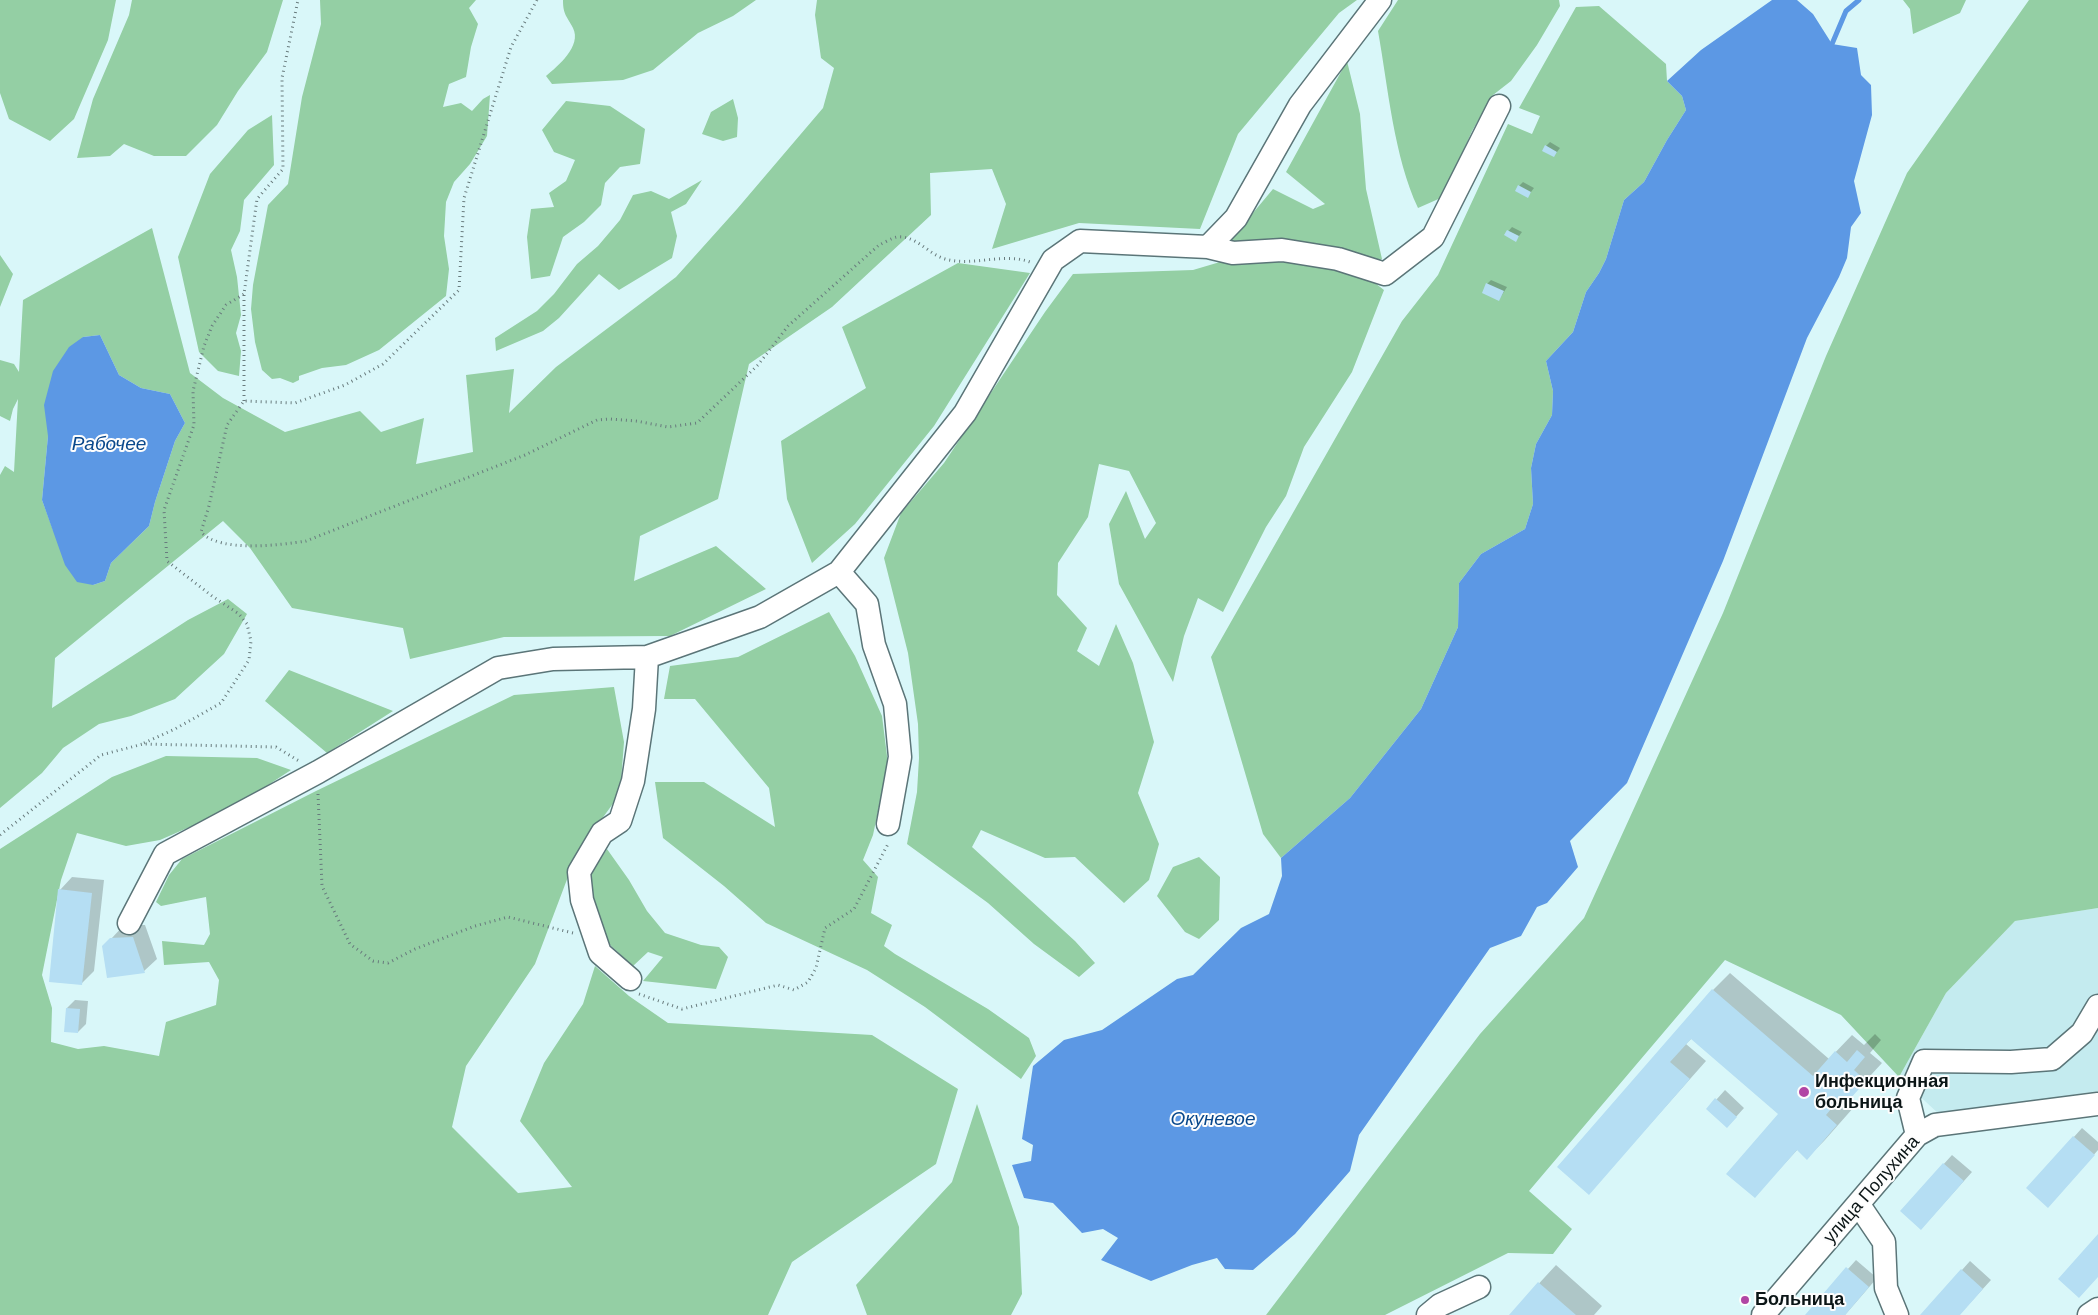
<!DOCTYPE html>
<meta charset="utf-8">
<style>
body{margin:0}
canvas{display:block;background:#d9f7f9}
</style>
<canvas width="2098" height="1315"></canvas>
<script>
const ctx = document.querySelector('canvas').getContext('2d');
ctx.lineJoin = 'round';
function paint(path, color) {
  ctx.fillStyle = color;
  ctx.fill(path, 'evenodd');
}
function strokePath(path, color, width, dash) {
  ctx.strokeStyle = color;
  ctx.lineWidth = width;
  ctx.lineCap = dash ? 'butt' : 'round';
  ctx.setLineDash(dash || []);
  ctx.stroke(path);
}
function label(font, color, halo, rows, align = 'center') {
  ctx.font = font + ' "DM Sans",sans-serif';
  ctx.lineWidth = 4;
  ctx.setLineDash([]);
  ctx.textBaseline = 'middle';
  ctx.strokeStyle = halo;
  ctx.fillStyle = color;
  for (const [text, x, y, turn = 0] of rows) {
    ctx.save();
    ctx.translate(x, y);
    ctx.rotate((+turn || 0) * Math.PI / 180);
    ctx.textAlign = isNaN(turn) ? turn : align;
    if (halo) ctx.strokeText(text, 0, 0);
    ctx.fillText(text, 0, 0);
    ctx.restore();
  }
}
paint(new Path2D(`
 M2098,908V1091L1940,1115L1899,1077L1946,993L2015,921Z`), '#c4ebef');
paint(new Path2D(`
 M0,0H116L108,40L74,119L50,141L9,119L0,93Z
 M132,0H283L267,52L238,91L217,125L186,156H154L124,144L110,156L77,158L93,99L129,15Z
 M320,0H476L469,8L478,24L471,47L466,77L449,84L443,107L461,103L472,111L483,99L490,95L487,136L470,164L454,182L446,202L444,236L449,269L446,296L379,350L346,365L322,368L299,376V380L293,383L280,378L272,379L262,370L255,342L251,309L253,285L268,205L288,184L302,97L321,24Z
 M563,0H756L733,16L698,33L653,70L623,80L552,84L546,76C558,66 582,46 573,28C567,16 563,15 563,0Z
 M817,0H1357L1339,13L1238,134L1200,229L1079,223L992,249L1006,204L992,169L930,173L931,215L832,307L749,364L718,499L640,536L634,581L716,546L766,589L670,636L504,637L410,659L403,628L292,608L250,548L223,521L55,658L52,708L188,620L228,599L247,614L224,654L175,699L131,716L99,724L63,748L42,773L0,808V475L5,466L14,472L18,399L13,409L10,421L0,416V360L14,364L19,372L23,300L152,228L190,373L223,398L285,432L360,411L381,432L424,418L416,464L473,452L466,375L514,369L509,413L556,367L676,277L737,209L823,108L834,68L821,58L815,15ZM100,335L119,375L141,388L170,394L185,423L175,441L155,502L149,526L111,563L105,581L93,585L53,530L42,500L48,436L83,337Z
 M1398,0H1559L1560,6L1537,45L1511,81L1493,95L1472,131L1443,197L1418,208C1394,157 1388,87 1378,31Z
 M1903,0H1966L1960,13L1913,34L1910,9Z
 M2029,0H2098V908L2015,921L1946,993L1899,1077L1841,1015L1725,960L1529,1191L1572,1229L1553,1254L1508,1253L1385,1315H1266L1480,1034L1584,918L1723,613L1826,356L1907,173Z
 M1599,6L1666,64L1667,81L1682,96L1686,110L1667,140L1644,182L1624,200L1606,259L1599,273L1586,292L1573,332L1546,361L1553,391L1552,415L1536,444L1531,468L1533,504L1525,529L1481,554L1459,583L1458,627L1421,709L1350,798L1281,858L1263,834L1211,657L1402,321L1438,275L1508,124L1532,134L1540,116L1519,108L1576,7Z
 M1347,61L1360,114L1366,189L1382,259L1374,262L1227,244L1273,189L1313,209L1325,204L1286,172Z
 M733,99L738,118L737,137L723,141L702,134L711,112Z
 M566,101L610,106L645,129L640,164L620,167L605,183L601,205L584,222L563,237L550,276L531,279L527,237L531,209L554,207L549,193L566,181L575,160L554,152L542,130Z
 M272,115L274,165L244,200L240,231L231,250L237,277L241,315L236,333L241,351L239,376L218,371L199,352L178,257L210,174L248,130Z
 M702,180L686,204L671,212L677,236L672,258L619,290L599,274L559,318L543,331L496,351L495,338L537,311L554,294L577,264L598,246L620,220L633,195L651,191L669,199Z
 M1281,254L1354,267L1384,290L1352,372L1304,447L1286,496L1266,527L1223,612L1198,598L1184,636L1173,682L1119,584L1109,524L1126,491L1145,539L1156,523L1129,471L1099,464L1088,517L1058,563L1057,595L1087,628L1077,651L1099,666L1116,624L1133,663L1154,742L1138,793L1159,844L1149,880L1124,903L1075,857L1045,858L981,830L972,847L1075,941L1095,963L1079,977L1034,944L988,903L907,844L917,792L919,758L918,724L908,653L884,558L901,513L944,463L1045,312L1073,274L1193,270L1220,262Z
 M0,255L13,274L0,307Z
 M958,263L1030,273L934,426L855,524L812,563L787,499L781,441L866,388L842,327Z
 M829,612L855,656L882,716L888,764L873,835L863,860L878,877L871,913L892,925L884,946L895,954L988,1009L1029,1038L1036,1056L1021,1079L925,1007L867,970L766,923L724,886L663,838L655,782H704L775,827L769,788L695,699H664L670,666L738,657Z
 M289,670L393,711L327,753L265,701Z
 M614,687L624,742L620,794L577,853L535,964L466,1066L452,1127L518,1193L572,1187L520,1121L544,1063L583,1004L595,966L629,996L668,1023L872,1035L958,1089L936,1164L792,1262L768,1315H0V849L112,777L166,756L257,758L291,770L233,808L160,840L126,846L77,833L61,880L42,975L52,1008L51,1042L78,1049L104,1046L159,1056L166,1022L216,1005L219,980L209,962L164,965L162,941L204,945L210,934L206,897L161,906L156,902L169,875L182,859L316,791L514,695Z
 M607,849L629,880L647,911L665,933L701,945L719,947L728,957L716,989L643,981L663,957L648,952L633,966L608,943L593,912L589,877Z
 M1199,857L1220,877L1219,920L1199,939L1185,932L1157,896L1173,867Z
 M977,1104L1019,1227L1022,1294L1011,1315H867L856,1285L952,1182Z`), '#94cfa4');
paint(new Path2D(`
 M1772,0H1797L1813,14L1832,44L1857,48L1861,75L1871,85L1872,115L1854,181L1861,213L1851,227L1847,258L1839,277L1807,338L1723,561L1627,783L1570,841L1578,867L1547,903L1537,907L1521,936L1490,948L1359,1135L1350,1171L1295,1234L1253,1270L1225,1269L1217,1258L1192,1265L1151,1281L1101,1260L1118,1238L1103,1229L1082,1233L1053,1203L1024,1198L1012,1165L1031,1161L1033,1145L1022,1139L1033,1066L1064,1040L1102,1030L1177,979L1193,975L1241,928L1269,914L1282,876L1281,858L1350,798L1421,709L1458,627L1459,583L1481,554L1525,529L1533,504L1531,468L1536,444L1552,415L1553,391L1546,361L1573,332L1586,292L1599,273L1606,259L1624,200L1644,182L1667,140L1686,110L1682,96L1667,81L1701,50Z
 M100,335L119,375L141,388L170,394L185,423L175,441L155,502L149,526L111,563L105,581L93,585L77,582L65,565L42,500L48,436L44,405L53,371L69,347L83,337Z`), '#5c98e4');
paint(new Path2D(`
 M1550,142L1560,148L1554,156L1546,146Z
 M1523,182L1534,188L1528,196L1519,186Z
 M1512,227L1522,232L1516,240L1505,235Z
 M1491,280L1507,287L1499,300L1487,284Z
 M72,877L104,880L94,971L81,984L60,890Z
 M124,925H145L157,959L144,971L111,939Z
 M1730,973L1829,1059L1852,1035L1864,1045L1875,1034L1881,1040L1870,1053L1882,1063L1847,1101L1854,1107L1824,1141L1807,1158L1798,1149L1755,1196L1780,1114L1692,1038L1686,1044L1706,1061L1589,1193L1713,990Z
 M75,1000L88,1001L86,1024L78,1032L67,1008Z
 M1725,1090L1744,1108L1735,1118L1708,1109Z
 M2082,1128L2098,1142V1150L2056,1198L2028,1188Z
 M1952,1155L1972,1172L1929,1220L1901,1211Z
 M1856,1260L1877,1278L1845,1315H1807Z
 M1970,1261L1991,1280L1959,1315H1922Z
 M1556,1265L1602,1306L1594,1315H1510Z`), '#0003');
strokePath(new Path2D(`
 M1832,44L1846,11L1859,0`), '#5c98e4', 5);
paint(new Path2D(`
 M1545,145L1557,152L1554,157L1542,151Z
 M1518,185L1531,192L1528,198L1515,191Z
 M1507,230L1519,236L1516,242L1504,235Z
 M1486,283L1504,291L1499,301L1482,293Z
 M58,889L92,893L82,985L49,982Z
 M133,937L145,973L107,978L102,946L110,938Z
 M1712,989L1813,1076L1835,1051L1847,1062L1857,1050L1865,1057L1854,1070L1866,1081L1842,1108L1836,1103L1826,1115L1837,1125L1807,1160L1797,1150L1755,1198L1726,1174L1778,1114L1691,1039L1670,1062L1690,1079L1589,1195L1557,1167Z
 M66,1008L80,1009L78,1033L64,1032Z
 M1715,1098L1737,1117L1727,1128L1706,1109Z
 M2073,1136L2095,1155L2048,1208L2026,1188Z
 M1943,1163L1964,1181L1921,1230L1900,1211Z
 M2098,1234V1277L2079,1298L2058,1279Z
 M1846,1267L1869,1287L1845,1315H1805Z
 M1961,1269L1983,1289L1960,1315H1920Z
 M1538,1282L1576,1315H1509Z`), '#b5def3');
const minor = new Path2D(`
 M1208,247L1233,253L1282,250L1338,259L1385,274L1433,237L1499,106
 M839,572L867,604L874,645L895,704L900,757L888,824
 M129,923L165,854L318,772L498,668L553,659L647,657L760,617L839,572L965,413L1053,260L1080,241L1208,247L1236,218L1300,105L1380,0
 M630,979L600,953L582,900L579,872L602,833L620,821L633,781L644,709L647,657
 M1917,1135L1908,1098L1924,1061L2011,1062L2052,1059L2082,1033L2098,1006
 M1859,1205L1884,1242L1886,1288L1897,1315
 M1428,1315L1440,1305L1479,1287
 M1763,1315L1917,1135L1935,1125L2098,1104
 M2089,1315L2098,1309`);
strokePath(minor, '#5b7578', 25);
strokePath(new Path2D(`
 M537,0L511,47L464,198L459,290L383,364L345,385L295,403L244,401L227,425L209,506L201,532C220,553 280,545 306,541L525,455L597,420L610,419L636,421L668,427L697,423L758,365L788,326L879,245C884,243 891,238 897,237C916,235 928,254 945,259C973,267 1003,252 1030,262
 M244,401V294L257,199L283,169L282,78L298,0
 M144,743L175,729L221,703L249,660L251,641L247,624L239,614L212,596L167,561L164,510L194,425L193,391L204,346L212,326L226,305L244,294
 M318,794L322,886L350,944L373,961L388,963L415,949L475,926L508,917L573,933
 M0,835L101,755L143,744L276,747L299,761
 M639,994L682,1009L778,985L794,990L808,982L816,968L825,928L854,909L889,842`), '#687b7d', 3, [1, 4]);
strokePath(minor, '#fff', 22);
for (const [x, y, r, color] of [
 [1804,1092,6,"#b145a4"],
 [1745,1300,5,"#b145a4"]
]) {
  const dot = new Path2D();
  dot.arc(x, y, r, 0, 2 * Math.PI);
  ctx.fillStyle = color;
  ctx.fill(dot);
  strokePath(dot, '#fdfdfd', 2);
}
label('bold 18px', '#0b1516', '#fdfdfd', [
 ["Инфекционная",1815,1082],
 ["больница",1815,1103],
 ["Больница",1755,1300]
], 'left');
label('18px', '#0b1516', '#fdfdfd', [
 ["улица Полухина",1872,1190,-49]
]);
label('italic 19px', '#09488c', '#fdfdfd', [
 ["Рабочее",109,445],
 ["Окуневое",1213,1120]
]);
</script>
